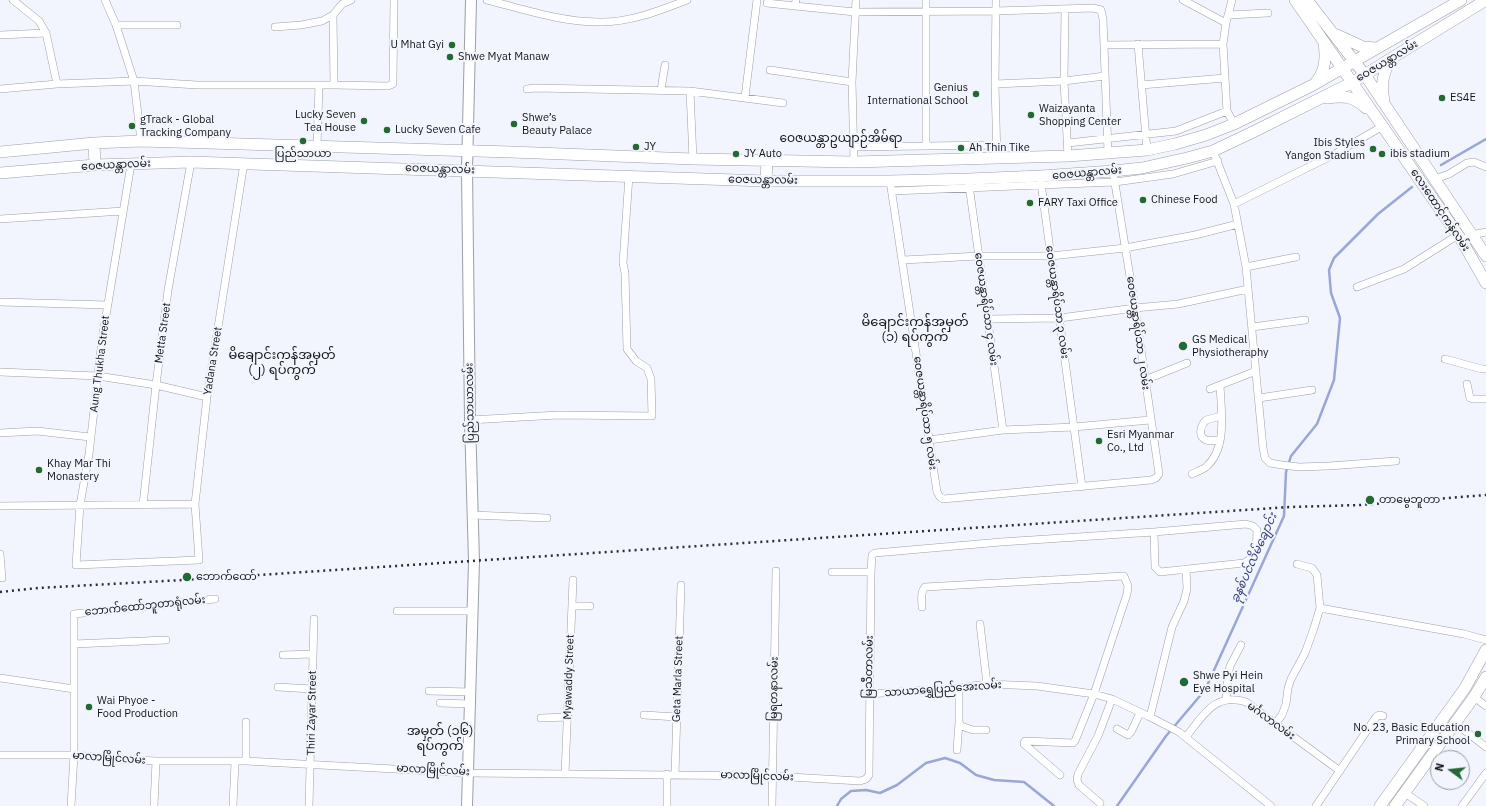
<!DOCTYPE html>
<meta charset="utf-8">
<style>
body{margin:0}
#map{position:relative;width:1486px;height:806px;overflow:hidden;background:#f2f5fd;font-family:"IBM Plex Sans",sans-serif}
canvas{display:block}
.north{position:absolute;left:1430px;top:750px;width:40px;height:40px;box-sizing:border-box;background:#f2f5fd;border:1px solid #999ba1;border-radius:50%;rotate:285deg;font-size:11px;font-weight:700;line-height:16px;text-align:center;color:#141518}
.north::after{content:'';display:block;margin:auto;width:14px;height:18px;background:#246834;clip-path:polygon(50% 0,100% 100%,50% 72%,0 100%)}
</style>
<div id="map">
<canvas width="1486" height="806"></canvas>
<div class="north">N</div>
</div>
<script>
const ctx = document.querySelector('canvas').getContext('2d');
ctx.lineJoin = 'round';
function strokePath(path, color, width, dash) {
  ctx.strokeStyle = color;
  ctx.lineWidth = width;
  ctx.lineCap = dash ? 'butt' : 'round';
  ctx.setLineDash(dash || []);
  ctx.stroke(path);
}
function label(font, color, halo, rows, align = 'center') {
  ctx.font = font + ' "IBM Plex Sans","Noto Sans Myanmar",sans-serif';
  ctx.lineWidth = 4;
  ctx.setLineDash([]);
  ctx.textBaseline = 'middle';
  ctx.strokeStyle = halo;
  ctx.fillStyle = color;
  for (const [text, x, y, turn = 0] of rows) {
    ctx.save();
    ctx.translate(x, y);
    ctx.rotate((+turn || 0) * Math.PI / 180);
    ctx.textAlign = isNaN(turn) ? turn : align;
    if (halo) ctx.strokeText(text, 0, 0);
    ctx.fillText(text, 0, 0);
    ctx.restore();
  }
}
strokePath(new Path2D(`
 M1441,165L1486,139
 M837,806L841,799L851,791L866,790L880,793L897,785L926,763L945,758L960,763L976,775L994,780L1024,782L1054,806
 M1117,806L1166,736L1205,690L1284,516L1286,472L1291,456L1317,424L1334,380L1340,318L1331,293L1329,270L1334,258L1378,214L1412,187`), '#9aa6d5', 2.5);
const street = new Path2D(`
 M13,0L39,21L46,33L57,84
 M105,0L116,25L134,81L141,141
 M487,0C523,9 561,22 598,22C628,23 659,11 687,0
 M996,0L995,84L997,158
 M1183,0L1226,23
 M1232,0L1226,23L1223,44L1227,111L1234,124
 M767,3L795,6L796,0
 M795,6L855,12L995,11L1093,8L1101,10L1103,19L1108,152
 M1065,9L1064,81L1068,156
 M333,15L334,85
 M1228,15L1268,13
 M116,25H177
 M275,27L301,25L322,21L333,15L342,4L351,0
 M0,35L46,33
 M1138,44L1147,150
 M1104,45L1223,44
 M770,70L852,82
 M995,84L1064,81L1105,76
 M1141,85L1225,78
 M0,89L57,84L134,81L197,85H334L388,86L393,84V79L394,0
 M527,89L534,88L690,91L783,103
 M661,90L665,65
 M690,91L693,159
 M745,97L757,0
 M1068,143L1176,131L1227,111
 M317,146L319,85
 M926,146V0
 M854,147L996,145
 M1213,151L1234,204L1246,267L1263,448L1265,458L1270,463L1282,465L1299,467L1329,466L1396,461
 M854,162L852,82L856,0
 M131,164L102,340L89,454L80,505L76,565L199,560L195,504L207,397L244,163
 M1435,179L1449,174L1467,163L1474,162L1486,167
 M890,181L937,492L940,497L943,499L1151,480L1156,478L1159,474L1135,308L1113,171
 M1041,183L1082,487
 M969,185L1003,430
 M892,191L1115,182L1173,174L1218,161
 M1234,204L1331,156L1383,126
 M0,219L123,211
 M1462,241L1472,235L1486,232
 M903,260L979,256H1051L1125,248L1195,235L1238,224
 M1246,267L1296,257
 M1357,287L1404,269L1458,235
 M0,302L108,305
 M988,319L1060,318L1135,308L1178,304L1248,289
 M1252,327L1305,320
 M1445,359L1482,369H1486
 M0,372L98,376L156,385L207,397
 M1145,380L1187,363
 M1467,384L1470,398L1473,399H1486
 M1210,389L1256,371
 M1259,398L1312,390
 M470,420L558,415L652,416L651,379L647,368L636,361L627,349L625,273L623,263L629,176
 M0,433L37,431L90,437
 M929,440L1003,430L1074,427L1150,420
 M1220,440C1216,440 1210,441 1206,440C1197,436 1201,425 1206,420L1221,416
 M1192,474C1196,472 1202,470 1206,467C1228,448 1221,411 1220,385
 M143,505L156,385L168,290L191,162
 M0,506L195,504
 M472,515L547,518
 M0,554L2,578
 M832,572H871
 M572,606H590
 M922,607C922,601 920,592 925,587L1124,576L1128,586L1127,594L1094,694L1075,741L1073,743L1025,741L1024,743V744L1060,775
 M1320,608L1464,634L1486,640
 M397,611H472
 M980,624L987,684
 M74,644L166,640
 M283,655L312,654
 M0,678L74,689
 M278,687L312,689
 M959,688V722L961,726L973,730H986
 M429,691L471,692
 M868,694L959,688L987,684L1037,686L1094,694L1112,699L1150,717L1179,732L1271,806
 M1474,697L1486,706
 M1226,700L1228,675L1230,666L1241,645
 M440,703L470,704
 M644,715L677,717
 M1150,717L1172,627L1184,601L1187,589L1186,569
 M541,718L568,717
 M246,722V761
 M1455,723L1486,747
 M1275,724L1282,715L1286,704L1288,688L1291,679L1305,653L1314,628L1320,608L1317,575L1312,568L1297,564
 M1117,729L1128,735L1131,732L1140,713
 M1186,737C1203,716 1214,692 1246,702L1340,771
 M957,750L959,722
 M0,755H74L119,759L156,761H246L469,773L772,776L860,781L866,779L869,775L871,572L872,555L875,553L1001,542L1154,532L1246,524L1253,526L1257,530C1256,546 1259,555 1244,563L1160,572L1155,567L1154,532
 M565,774L573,580
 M675,774L681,585
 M1405,793L1424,806
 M1100,803L1079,785L1077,780L1078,774L1098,736L1112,699
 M71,806L74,755V614L215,599
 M154,806L156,761
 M233,806L235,762
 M309,806L314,619
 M667,806V774
 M772,806L776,571
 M1316,806L1376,717L1379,715L1383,716
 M1462,806L1486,773`);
const secondary = new Path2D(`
 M467,806L474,561L470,420L467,170L471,0`);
const primary = new Path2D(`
 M1295,0L1462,241L1486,283
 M1307,0L1365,75L1486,256
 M1337,35L1363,47L1377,48
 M1316,82C1326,70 1326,57 1324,42
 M1327,98C1345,96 1353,96 1366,108
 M1384,100C1380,85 1384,74 1389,60
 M94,143L95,165
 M0,152L94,143L141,141L511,152L693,159L854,162L1068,156L1147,150L1175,144L1206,135L1234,124L1313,85L1461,0
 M0,173L95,165L191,162L766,181H890L969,179L1041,176L1113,171L1142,168L1187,158L1213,151L1255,131L1353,82L1486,0
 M766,181L767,160
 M1380,806L1465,688L1486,650
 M1395,806L1474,697L1486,677`);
strokePath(street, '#9d9fa7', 8);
strokePath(secondary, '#9d9fa7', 12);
strokePath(primary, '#9d9fa7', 12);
strokePath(street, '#fff', 7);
strokePath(secondary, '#fff', 10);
strokePath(primary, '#fff', 11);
strokePath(new Path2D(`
 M0,592L38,588L183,580L1290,507L1360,505L1486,495`), '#2b2d30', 2.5, [2, 4]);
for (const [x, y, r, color] of [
 [452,45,4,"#246834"],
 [450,57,4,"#246834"],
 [976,94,4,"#246834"],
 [1442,98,4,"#246834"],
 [1031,115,4,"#246834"],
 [364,121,4,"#246834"],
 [514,124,4,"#246834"],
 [132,126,4,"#246834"],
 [387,130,4,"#246834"],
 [303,141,4,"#246834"],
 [636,147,4,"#246834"],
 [961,148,4,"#246834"],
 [1373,149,4,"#246834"],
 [736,154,4,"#246834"],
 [1382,154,4,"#246834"],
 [1143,200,4,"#246834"],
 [1030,203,4,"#246834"],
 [1183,346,5,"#246834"],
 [1099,441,4,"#246834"],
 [39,470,4,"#246834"],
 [1370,500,5,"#246834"],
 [187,577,5,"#246834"],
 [1184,682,5,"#246834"],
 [89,707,4,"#246834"],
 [1478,734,4,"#246834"]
]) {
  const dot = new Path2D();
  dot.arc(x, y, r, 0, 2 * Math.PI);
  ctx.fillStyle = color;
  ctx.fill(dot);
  strokePath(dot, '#f2f5fd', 1.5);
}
label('11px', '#141518', '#f2f5fd', [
 ["U Mhat Gyi",444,45,"right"],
 ["Shwe Myat Manaw",458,57],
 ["Genius",968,88,"right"],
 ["International School",968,101,"right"],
 ["ES4E",1450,98],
 ["Waizayanta",1039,109],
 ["Shopping Center",1039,122],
 ["Lucky Seven",356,115,"right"],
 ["Tea House",356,128,"right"],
 ["Shwe’s",522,118],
 ["Beauty Palace",522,131],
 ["gTrack - Global",140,120],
 ["Tracking Company",140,133],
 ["Lucky Seven Cafe",395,130],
 ["Ibis Styles",1365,143,"right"],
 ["Yangon Stadium",1365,156,"right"],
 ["JY",644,147],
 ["Ah Thin Tike",969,148],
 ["ပြည်သာယာ",303,154,"center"],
 ["JY Auto",744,154],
 ["ibis stadium",1390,154],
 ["Chinese Food",1151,200],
 ["FARY Taxi Office",1038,203],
 ["GS Medical",1192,340],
 ["Physiotheraphy",1192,353],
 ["Esri Myanmar",1107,435],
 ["Co., Ltd",1107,448],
 ["Khay Mar Thi",47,464],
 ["Monastery",47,477],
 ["တာမွေဘူတာ",1379,500],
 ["ဘောက်ထော်",196,577],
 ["Shwe Pyi Hein",1193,676],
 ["Eye Hospital",1193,689],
 ["Wai Phyoe -",97,701],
 ["Food Production",97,714],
 ["No. 23, Basic Education",1470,728,"right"],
 ["Primary School",1470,741,"right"]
], 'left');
label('11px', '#141518', '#f2f5fd', [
 ["ဝေဇယန္တာလမ်း",1387,61,-31],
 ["ဝေဇယန္တာလမ်း",116,165,-3],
 ["ဝေဇယန္တာလမ်း",440,169,2],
 ["ဝေဇယန္တာလမ်း",1087,173,-5],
 ["ဝေဇယန္တာလမ်း",763,180,1],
 ["လေးထောင့်ကန်လမ်း",1440,210,56],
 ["ဝေဇယန္တာရိပ်သာ ၃ လမ်း",1057,302,82],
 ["ဝေဇယန္တာရိပ်သာ ၄ လမ်း",986,309,82],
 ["Metta Street",163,333,-82],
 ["ဝေဇယန္တာရိပ်သာ ၂ လမ်း",1138,333,82],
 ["Yadana Street",213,361,-81],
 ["Aung Thukha Street",100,364,-83],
 ["ပြည်သာယာလမ်း",470,403,-91],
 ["ဝေဇယန္တာရိပ်သာ ၅ လမ်း",925,413,82],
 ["ဘောက်ထော်ဘူတာရုံလမ်း",145,606,-6],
 ["မြသီတာလမ်း",869,667,-89],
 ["Myawaddy Street",569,677,-88],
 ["Geta Marla Street",678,679,-88],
 ["မြရတနာလမ်း",774,689,-89],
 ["သာယာရွှေပြည်အေးလမ်း",943,689,-4],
 ["Thiri Zayar Street",312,713,-89],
 ["မင်္ဂလာလမ်း",1271,721,36],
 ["မာလာမြိုင်လမ်း",109,758,4],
 ["မာလာမြိုင်လမ်း",433,770,3],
 ["မာလာမြိုင်လမ်း",757,776,2]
]);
label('12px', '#141518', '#f2f5fd', [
 ["ဝေဇယန္တာဥယျာဉ်အိမ်ရာ",841,139]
]);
label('italic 12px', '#36417c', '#f2f5fd', [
 ["ခုနစ်ပင်လိမ်ချောင်း",1254,558,-66]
]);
label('13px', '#141518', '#f2f5fd', [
 ["မိချောင်းကန်အမှတ်",915,322],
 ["(၁) ရပ်ကွက်",915,337],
 ["မိချောင်းကန်အမှတ်",282,355],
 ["(၂) ရပ်ကွက်",282,370],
 ["အမှတ် (၁၆)",440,731],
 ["ရပ်ကွက်",440,746]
]);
</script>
